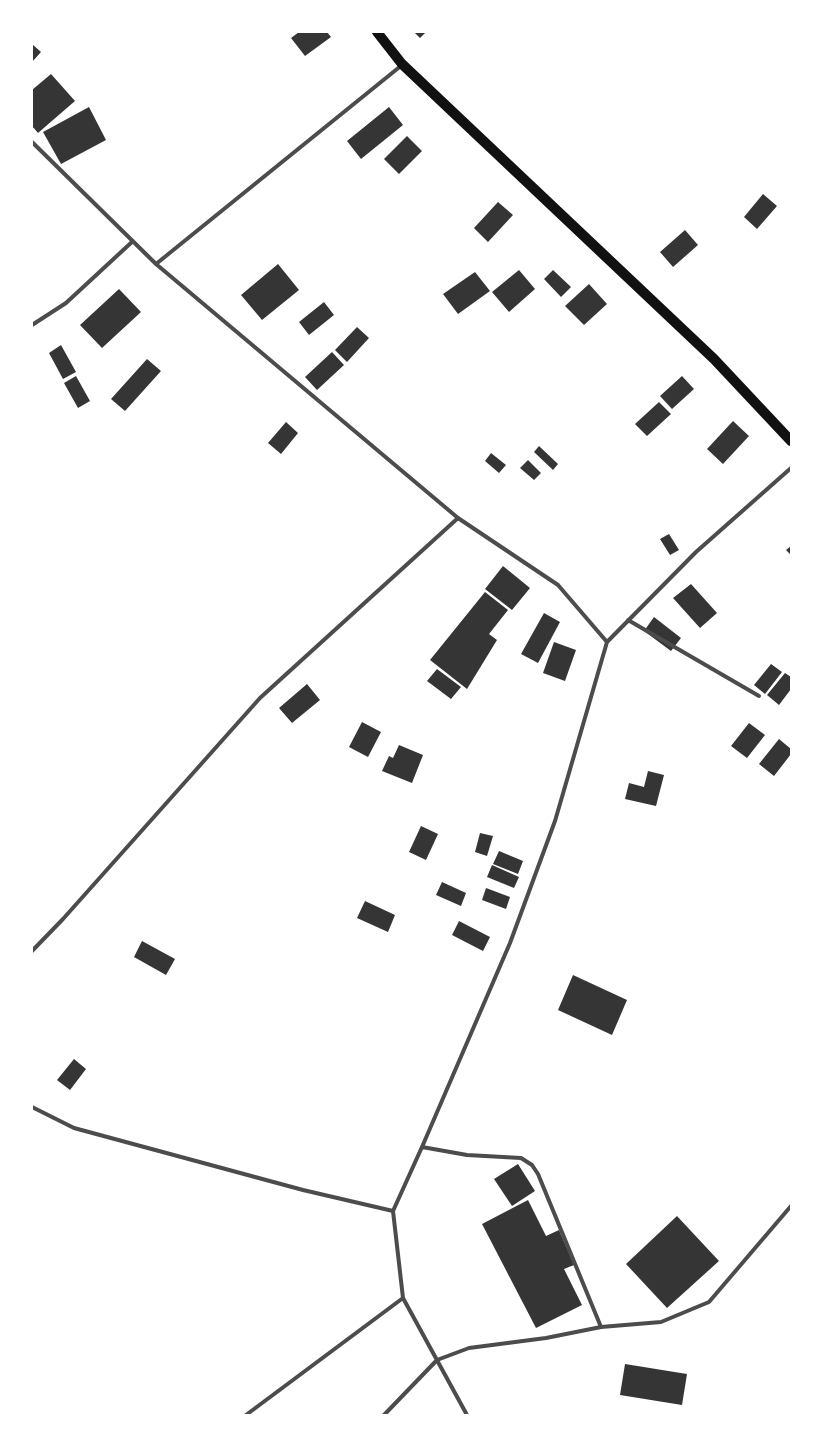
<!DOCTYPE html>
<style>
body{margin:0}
#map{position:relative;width:823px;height:1447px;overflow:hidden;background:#fff;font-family:Raleway,sans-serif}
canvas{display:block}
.frame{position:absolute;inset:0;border:33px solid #fff;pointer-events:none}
</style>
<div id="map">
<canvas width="823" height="1447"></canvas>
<div class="frame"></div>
</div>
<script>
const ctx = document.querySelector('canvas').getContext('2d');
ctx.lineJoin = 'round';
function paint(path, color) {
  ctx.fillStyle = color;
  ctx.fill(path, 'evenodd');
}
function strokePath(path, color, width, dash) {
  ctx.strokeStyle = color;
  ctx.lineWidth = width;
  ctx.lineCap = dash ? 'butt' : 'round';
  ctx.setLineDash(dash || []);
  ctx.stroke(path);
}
paint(new Path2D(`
 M299,32H327L331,37L305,56L291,38Z
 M414,32H426L420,38Z
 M32,44L41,52L32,62Z
 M51,74L75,101L38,133L32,126V90Z
 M89,107L106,140L61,164L43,132Z
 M389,107L403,125L361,159L347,141Z
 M407,136L422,151L399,174L384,159Z
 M763,194L777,206L757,229L744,217Z
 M498,202L513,215L488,242L474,228Z
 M685,230L698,245L673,267L660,252Z
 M278,264L299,290L262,320L241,295Z
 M519,270L535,289L509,312L492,292Z
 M553,270L571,287L561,297L544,279Z
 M475,272L490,291L458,314L443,294Z
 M589,284L607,304L584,325L565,306Z
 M119,289L141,312L102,348L80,325Z
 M324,302L334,315L309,335L299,322Z
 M357,327L369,338L347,362L335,350Z
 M61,345L76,372L63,379L49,353Z
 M332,352L344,365L317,390L305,377Z
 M147,359L161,371L125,411L111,399Z
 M76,376L90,401L78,408L64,383Z
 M682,376L694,389L672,409L660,396Z
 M659,402L671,414L647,436L635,424Z
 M733,421L749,436L723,464L707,449Z
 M286,422L298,433L281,454L268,443Z
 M539,446L558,464L553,470L534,452Z
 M491,453L506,465L499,473L485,461Z
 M528,460L541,473L534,480L520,468Z
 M669,534L679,550L670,555L660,539Z
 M791,546V555L786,550Z
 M503,566L530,588L512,610L485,589Z
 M691,584L717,613L700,628L673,598Z
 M485,592L508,610L489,634L497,640L467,689L430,660Z
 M544,613L560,622L538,663L521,654Z
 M654,617L681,638L671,651L644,631Z
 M554,642L576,650L565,681L543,673Z
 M771,664L782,672L765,694L754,685Z
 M437,669L461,687L451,699L427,681Z
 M785,673L791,677V689L779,705L767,695Z
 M307,684L320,700L292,723L279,708Z
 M362,722L381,732L368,757L349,747Z
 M749,723L765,735L747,758L731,746Z
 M779,739L791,749V754L774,776L759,764Z
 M399,745L423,755L412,783L382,771L389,756L393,758Z
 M648,771L664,775L656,806L625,799L629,783L644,787Z
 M421,826L438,834L426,860L409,852Z
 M480,833L493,836L487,856L475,852Z
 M499,851L523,861L518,874L493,864Z
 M492,865L519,877L514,888L487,877Z
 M442,882L466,893L461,906L436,895Z
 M486,888L510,897L506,909L482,900Z
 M365,901L395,915L388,932L357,918Z
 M459,921L490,937L483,951L452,935Z
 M142,941L175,959L166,975L134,957Z
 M573,975L627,1000L612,1035L558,1010Z
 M74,1059L86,1069L70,1090L57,1080Z
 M518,1164L535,1191L512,1206L494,1179Z
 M528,1200L546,1236L559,1230L574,1265L564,1269L582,1305L536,1328L482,1224Z
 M677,1216L719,1261L667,1308L626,1264Z
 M625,1364L687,1374L682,1405L620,1395Z`), '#353535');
strokePath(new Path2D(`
 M32,142L156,264L458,518L558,585L607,642
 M156,264L402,65
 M32,325L66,303L133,241
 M628,620L759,696
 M32,951L63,919L260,698L458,518
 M32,1107L74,1128L303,1190L393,1211
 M422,1147L467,1155L521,1158L532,1165L538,1174L601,1327
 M246,1415L403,1298
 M384,1415L437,1360L469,1348L546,1338L601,1327L661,1322L709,1302L791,1206
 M467,1415L403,1298L393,1211L422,1147L510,943L555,821L607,642L696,552L791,468`), '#4c4c4c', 4);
strokePath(new Path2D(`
 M377,32L402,64L714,359L791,441`), '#111', 10);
</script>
